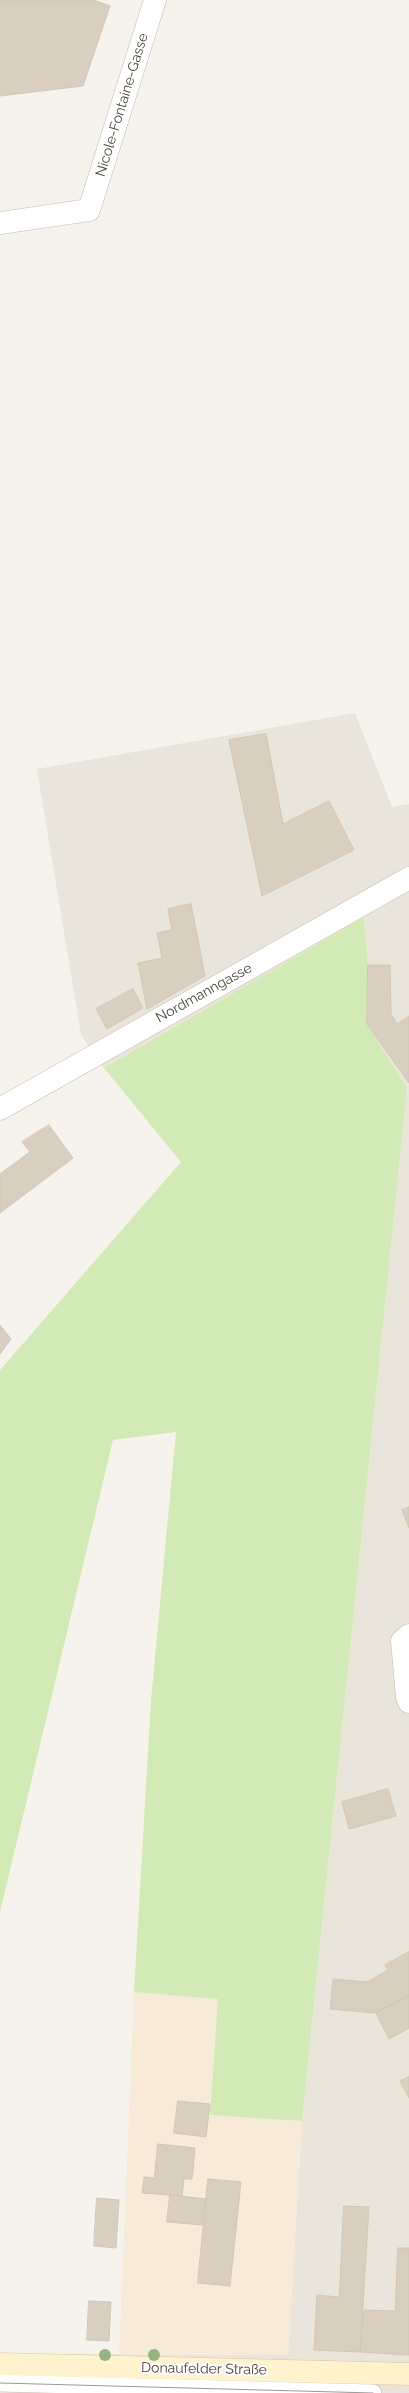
<!DOCTYPE html>
<meta charset="utf-8">
<style>
body{margin:0}
canvas{display:block;background:#f6f3ec}
</style>
<canvas width="409" height="2393"></canvas>
<script>
const ctx = document.querySelector('canvas').getContext('2d');
ctx.lineJoin = 'round';
function paint(path, color) {
  ctx.fillStyle = color;
  ctx.fill(path, 'evenodd');
}
function strokePath(path, color, width, dash) {
  ctx.strokeStyle = color;
  ctx.lineWidth = width;
  ctx.lineCap = dash ? 'butt' : 'round';
  ctx.setLineDash(dash || []);
  ctx.stroke(path);
}
function label(font, color, halo, rows, align = 'center') {
  ctx.font = font + ' Raleway,sans-serif';
  ctx.lineWidth = 4;
  ctx.setLineDash([]);
  ctx.textBaseline = 'middle';
  ctx.strokeStyle = halo;
  ctx.fillStyle = color;
  for (const [text, x, y, turn = 0] of rows) {
    ctx.save();
    ctx.translate(x, y);
    ctx.rotate((+turn || 0) * Math.PI / 180);
    ctx.textAlign = isNaN(turn) ? turn : align;
    if (halo) ctx.strokeText(text, 0, 0);
    ctx.fillText(text, 0, 0);
    ctx.restore();
  }
}
paint(new Path2D(`
 M355,713L392,807L409,804V2393H0V2354L288,2355L302,2121L407,1088L367,1024L368,965L364,917L104,1068L81,1035L37,769Z`), '#eae5da');
paint(new Path2D(`
 M134,1992L218,1999L210,2115L302,2121L288,2355L119,2354Z`), '#f7ead8');
paint(new Path2D(`
 M364,917L368,965L367,1024L407,1088L302,2121L210,2115L218,1999L134,1992L151,1700L176,1432L113,1440L0,1912V1370L181,1162L104,1068Z`), '#d2eab5');
const building = new Path2D(`
 M0,0H94L110,6L83,86L0,96Z
 M266,734L283,824L329,801L354,850L262,896L229,740Z
 M191,904L205,976L147,1009L138,963L162,958L157,933L172,930L168,909Z
 M368,965H390L391,1014L397,1024L409,1016V1083L367,1024Z
 M133,989L143,1008L107,1029L96,1009Z
 M49,1125L73,1158L0,1213V1174L30,1152L22,1142Z
 M0,1325L11,1339L0,1354Z
 M409,1507V1528L402,1510Z
 M388,1789L396,1816L349,1829L342,1802Z
 M409,1952V1996L376,2013L330,2009L333,1979L367,1982L388,1970L385,1965Z
 M409,1996V2028L389,2039L376,2013Z
 M409,2077V2098L400,2081Z
 M178,2101L210,2104L206,2137L174,2133Z
 M158,2144L195,2148L192,2179H184L182,2196L142,2193L144,2177L154,2178Z
 M208,2179L241,2182L230,2286L198,2283Z
 M170,2195L206,2199L203,2225L167,2222Z
 M97,2198L119,2200L116,2248L94,2246Z
 M344,2206L369,2207L360,2352L314,2350L317,2295L339,2297Z
 M398,2248H409V2355L360,2352L364,2310L395,2311Z
 M89,2301L111,2302L109,2341L87,2340Z`);
paint(building, '#d8cfc1');
strokePath(building, '#d3c7b4', 1);
const lane = new Path2D(`
 M0,2383L373,2393`);
const street = new Path2D(`
 M0,223L89,210L155,0
 M0,1109L409,878
 M409,1635L402,1641L407,1697L409,1702`);
const secondary = new Path2D(`
 M0,2364L409,2374`);
strokePath(lane, '#c2bbae', 18);
strokePath(street, '#c2bbae', 23);
strokePath(secondary, '#d6c79b', 23);
strokePath(lane, '#fff', 17);
strokePath(street, '#fff', 22);
strokePath(secondary, '#fff3cd', 22);
strokePath(new Path2D(`
 M0,2383L373,2393`), '#9a9a9a', 1);
ctx.fillStyle = '#97b381';
for (const [x, y] of [
 [105,2355],
 [154,2355]
]) {
  ctx.beginPath();
  ctx.arc(x, y, 6, 0, 2 * Math.PI);
  ctx.fill();
}
label('14px', '#4b4439', '#fff', [
 ["Nicole-Fontaine-Gasse",122,105,-73],
 ["Nordmanngasse",204,993,-29],
 ["Donaufelder Straße",204,2369,1]
]);
</script>
